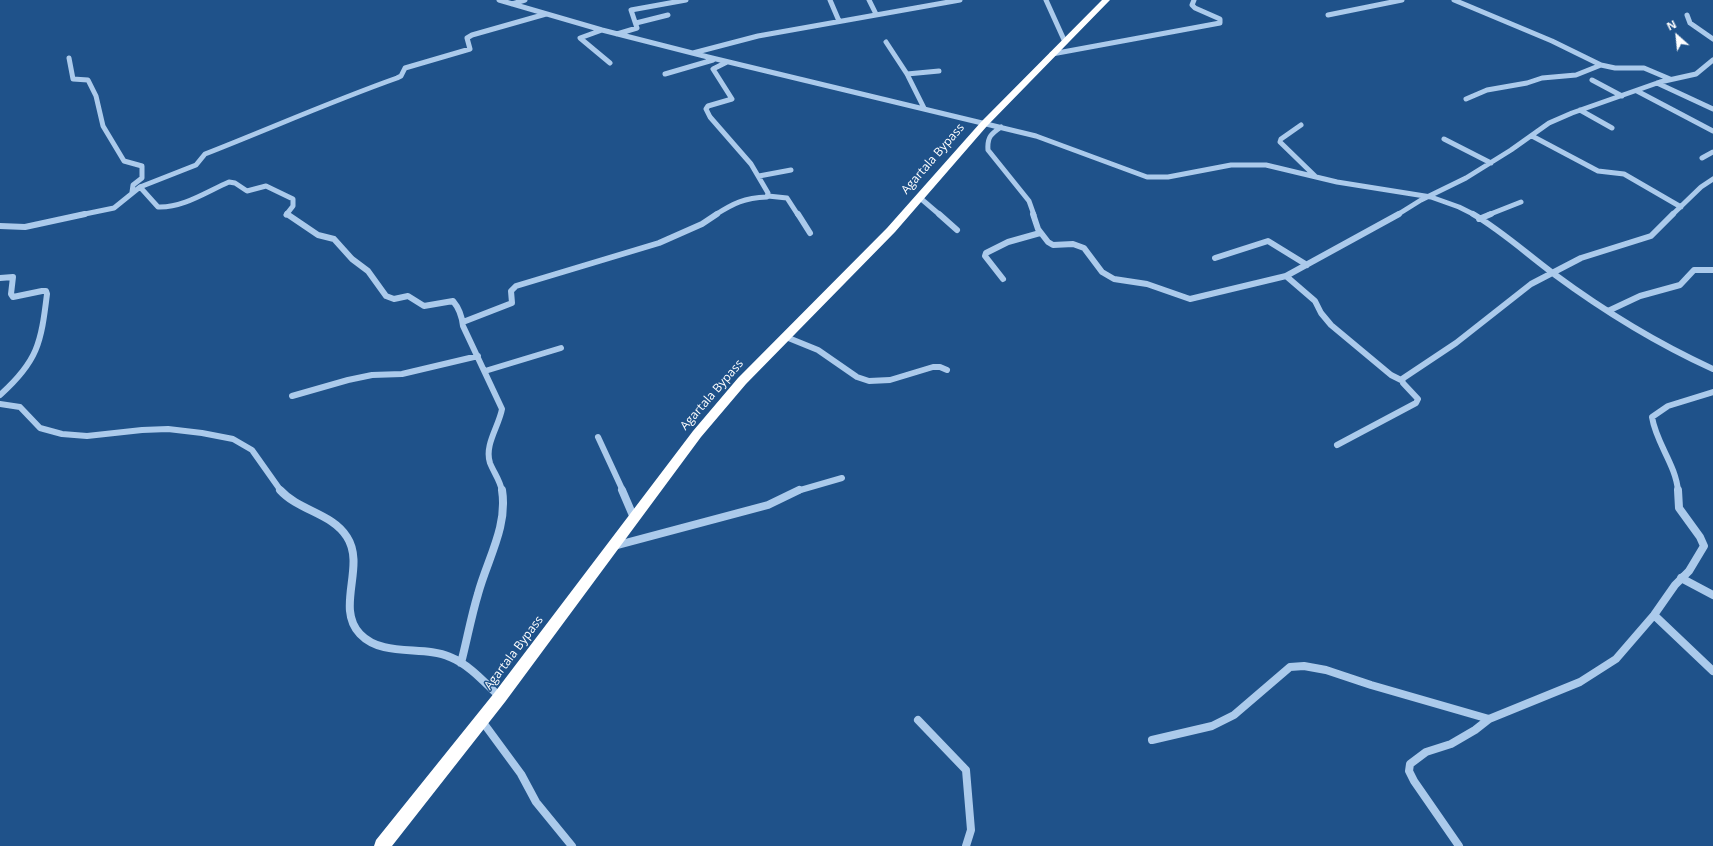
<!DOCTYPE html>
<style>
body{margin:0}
#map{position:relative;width:1713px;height:846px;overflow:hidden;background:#1f528a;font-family:"Open Sans",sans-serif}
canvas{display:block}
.north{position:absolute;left:1657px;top:16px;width:40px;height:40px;-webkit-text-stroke:3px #1f528a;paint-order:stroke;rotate:333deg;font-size:11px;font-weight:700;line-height:16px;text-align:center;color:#fff}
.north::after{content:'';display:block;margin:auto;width:14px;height:18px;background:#fff;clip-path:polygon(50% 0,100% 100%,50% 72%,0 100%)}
</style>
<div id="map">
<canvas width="1713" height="846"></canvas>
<div class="north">N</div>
</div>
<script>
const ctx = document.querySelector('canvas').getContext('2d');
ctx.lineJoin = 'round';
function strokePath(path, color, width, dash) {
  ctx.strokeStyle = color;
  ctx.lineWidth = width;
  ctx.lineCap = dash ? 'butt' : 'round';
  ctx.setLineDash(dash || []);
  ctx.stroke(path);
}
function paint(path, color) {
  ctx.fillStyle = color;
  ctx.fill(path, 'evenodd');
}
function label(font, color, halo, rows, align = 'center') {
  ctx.font = font + ' "Open Sans",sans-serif';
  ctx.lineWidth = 3;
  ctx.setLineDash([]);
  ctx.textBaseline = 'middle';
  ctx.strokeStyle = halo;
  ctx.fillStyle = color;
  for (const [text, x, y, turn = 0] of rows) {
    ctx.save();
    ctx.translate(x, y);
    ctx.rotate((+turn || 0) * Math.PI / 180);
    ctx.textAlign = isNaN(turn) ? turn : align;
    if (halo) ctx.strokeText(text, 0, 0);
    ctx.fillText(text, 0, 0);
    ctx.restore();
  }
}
strokePath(new Path2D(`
 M499,0L602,30L708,57L1036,136L1147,177H1168L1231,165H1266L1337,182L1431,197L1459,207L1475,215
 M830,0L839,21
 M869,0L876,14
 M1046,0L1065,42
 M1454,0L1552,41L1601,65L1615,68H1644L1670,79
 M512,4L525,0
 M1328,15L1402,0
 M1687,15L1690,23L1713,39
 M636,23L668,15
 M602,30L580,38L610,63
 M617,34L637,28L631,10L686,0
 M886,42L907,74L924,108
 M693,53L758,36L960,0
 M1052,54L1220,23V19L1195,8L1192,5L1194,0
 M69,58L73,79L88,80L96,96L103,126L124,161L142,166V178L133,185L132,192
 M665,74L713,60
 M907,74L939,71
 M1592,80L1622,96
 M1657,83L1713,109
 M1637,91L1713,131
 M1466,99L1487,90L1527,83L1542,78L1576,75L1601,65
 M1580,110L1612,128
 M1301,125L1281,139L1280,142L1315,176
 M1001,127C991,134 987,137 988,150L1029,201L1034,215
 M1532,136L1598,171L1624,174L1681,207
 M1444,139L1491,163
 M1702,158L1713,152
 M759,176L791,170
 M140,187L158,207C183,208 206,192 229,182L235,183L247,191L266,186L293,199V206L286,215
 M768,196L787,198L798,215
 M919,197L940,215
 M80,215L114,208L140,187L196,165L205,154C269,129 332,101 397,78L401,76L405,68L470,49L467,38L472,35L546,14
 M715,215C734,203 744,198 767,197L768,193L751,164L710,117L706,109L708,106L732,99L713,69L727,62
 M1397,215L1421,200L1466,178L1511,150L1549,123L1572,113L1660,82L1696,74L1713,60
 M1488,215L1521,202
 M1672,215L1701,187L1713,179`), '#abcaeb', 5);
strokePath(new Path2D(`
 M287,214L318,235L334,239L352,259L368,271L386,296L394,299L408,296L424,306L453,301C459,308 462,317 463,326L502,409C499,426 484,445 490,463C494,473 500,480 502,491
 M798,214L810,233
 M939,214L957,230
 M1033,214L1038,229L1048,242L1053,245L1073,244L1084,248L1102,272L1114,279L1147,284L1190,299L1286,276L1399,214
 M1473,214C1502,231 1527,254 1554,274C1604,311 1656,343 1713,369
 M1479,219L1491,214
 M0,226L25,227L85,214
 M1215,258L1268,241L1307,265
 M1286,276L1315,301L1321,313L1331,325L1391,375L1401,380
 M0,278L13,277L11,294L13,297L42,291H46L47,294C41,343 38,361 0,395
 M1003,279L985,256L986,253L1008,242L1040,233
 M1608,311L1640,296L1680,285L1694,270H1713
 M463,322L512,303L511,291L516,286L659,243L702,224L717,214
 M786,337L818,350L857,377L869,381L890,380L933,367H940L947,370
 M485,371L561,348
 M292,396L348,380L372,375L402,374L478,356
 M0,404L20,407L40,428L62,434L87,436L142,430L168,429L202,433L233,439L252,450L281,491
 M598,437L623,491
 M1337,445L1416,403L1418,399L1403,383L1402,379L1456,343L1531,284L1581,258L1651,236L1673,214
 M797,491L842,478
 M1678,491C1676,465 1656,443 1652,417L1668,406L1713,392`), '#abcaeb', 6);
strokePath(new Path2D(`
 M280,490C299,511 332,513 347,537C366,566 335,608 360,634C383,658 423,645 450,657C470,665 485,683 500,697
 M622,490L634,518
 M614,546L768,505L799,490
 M1681,578L1713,595
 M1654,615L1713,671
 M461,663C467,640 471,617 478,594C487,560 508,527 502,490
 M918,720L966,770L971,830L966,846
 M482,721L521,774L536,802L572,846
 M1152,740L1212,726L1234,715L1290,667L1304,666L1326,670L1371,685L1489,719
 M1459,846L1414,781L1409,771L1410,764L1426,752L1451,744L1475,730L1489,719L1580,682L1616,659L1654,615L1675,585L1689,571L1704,546L1700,537L1679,508L1678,490`), '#abcaeb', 8);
paint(new Path2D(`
 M1102,0H1110L987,126L895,232L746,384L701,437L505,702L392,846H374L376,840L495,692L693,431L738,378L887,228L981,122Z`), '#fff');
label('12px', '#fff', '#1f528a', [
 ["Agartala Bypass",933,159,-49],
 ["Agartala Bypass",712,395,-49],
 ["Agartala Bypass",514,653,-53]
]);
</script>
